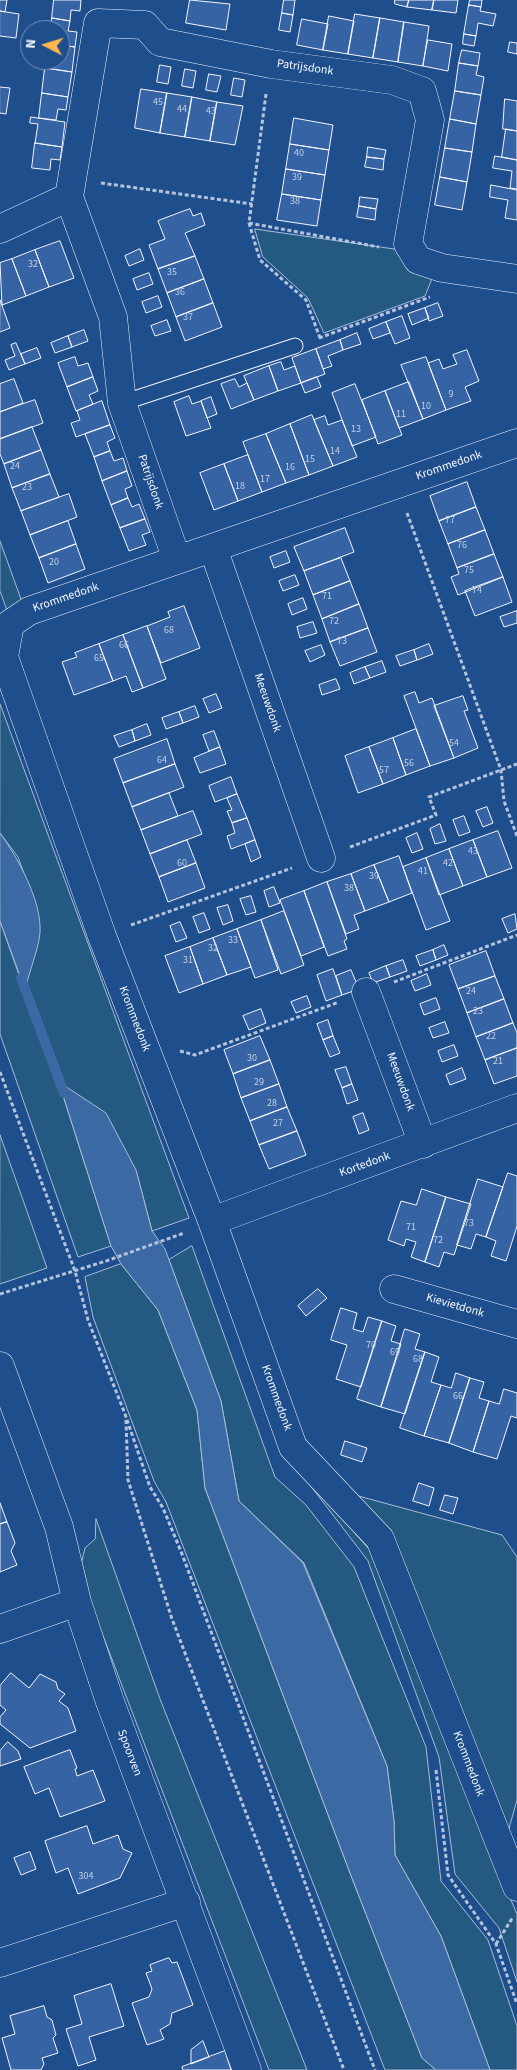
<!DOCTYPE html>
<style>
body{margin:0}
#map{position:relative;width:517px;height:2070px;overflow:hidden;background:#1f4e8c;font-family:"Source Sans 3",sans-serif}
canvas{display:block}
.north{position:absolute;left:20px;top:20px;width:50px;height:50px;box-sizing:border-box;background:#1f4e8c;border:1px solid #7391ba;border-radius:50%;rotate:275deg;font-size:14px;font-weight:700;line-height:20px;text-align:center;color:#f2f6ff}
.north::after{content:'';display:block;margin:auto;width:18px;height:22px;background:#ffb74d;clip-path:polygon(50% 0,100% 100%,50% 72%,0 100%)}
</style>
<div id="map">
<canvas width="517" height="2070"></canvas>
<div class="north">N</div>
</div>
<script>
const ctx = document.querySelector('canvas').getContext('2d');
ctx.lineJoin = 'round';
function paint(path, color) {
  ctx.fillStyle = color;
  ctx.fill(path, 'evenodd');
}
function strokePath(path, color, width, dash) {
  ctx.strokeStyle = color;
  ctx.lineWidth = width;
  ctx.lineCap = dash ? 'butt' : 'round';
  ctx.setLineDash(dash || []);
  ctx.stroke(path);
}
function label(font, color, halo, rows, align = 'center') {
  ctx.font = font + ' "Source Sans 3",sans-serif';
  ctx.lineWidth = 4;
  ctx.setLineDash([]);
  ctx.textBaseline = 'middle';
  ctx.strokeStyle = halo;
  ctx.fillStyle = color;
  for (const [text, x, y, turn = 0] of rows) {
    ctx.save();
    ctx.translate(x, y);
    ctx.rotate((+turn || 0) * Math.PI / 180);
    ctx.textAlign = isNaN(turn) ? turn : align;
    if (halo) ctx.strokeText(text, 0, 0);
    ctx.fillText(text, 0, 0);
    ctx.restore();
  }
}
const green = new Path2D(`
 M255,229L401,250L433,276L425,296L324,333L308,298L263,257Z
 M0,541L26,613L12,624L0,591Z
 M0,704L189,1218L152,1231L136,1170L59,1083L111,1246L78,1257L0,1034V921L24,989L35,904L18,857L0,833Z
 M0,1135L47,1268L0,1284Z
 M192,1246L275,1477L306,1505L354,1567L426,1747L441,1881L488,1940L517,2026V2070H490L441,1936L395,1855L394,1821L387,1766L304,1563L239,1501L221,1401L169,1260Z
 M121,1264L158,1310L197,1410L205,1488L350,1873L422,2058L436,2070H385L166,1502L154,1481L93,1317L85,1277Z
 M297,1468L369,1549L481,1831L517,1914V1982L499,1928L455,1874L439,1757L368,1561Z
 M351,1494L502,1535L517,1557V1800L506,1839Z
 M96,1519L160,1699L307,2070H269L79,1573L85,1548L95,1539Z`);
paint(green, '#245a82');
strokePath(green, '#a8bbd7', 1);
const water = new Path2D(`
 M0,833C18,858 42,901 40,933C38,951 29,972 25,990L0,921Z
 M59,1082L106,1113L136,1170L152,1231L165,1249L221,1401L239,1501L303,1563L387,1766L394,1821L395,1855L441,1936L490,2070H436L422,2058L350,1873L205,1488L197,1410L158,1310L121,1264L111,1246Z`);
paint(water, '#3b69a3');
strokePath(water, '#a8bbd7', 1);
strokePath(new Path2D(`
 M21,978L64,1093`), '#3b69a3', 10);
const building = new Path2D(`
 M0,0H7L5,12L0,11Z
 M54,0H81L80,11L71,10L70,21L52,18Z
 M190,0L230,4L226,30L186,23Z
 M284,0H295L293,15L282,13Z
 M395,0H409L407,7L395,4Z
 M409,0H434L432,10L407,7Z
 M434,0H458L456,13L432,10Z
 M470,0H482L481,7L469,5Z
 M469,5L481,7L480,11L496,14L493,26L478,23L476,36L464,34Z
 M0,11L19,14L16,38L0,36Z
 M282,13L293,15L290,32L279,30Z
 M355,14L380,18L373,58L348,54Z
 M329,16L354,21L348,54L323,50Z
 M52,18L70,21L68,31L77,32L75,47L60,45V30H51Z
 M380,18L404,22L398,62L373,58Z
 M302,19L328,24L323,50L297,45Z
 M404,22L429,26L423,66L398,62Z
 M464,34L476,36L474,46L463,44Z
 M428,40L452,44L448,71L423,66Z
 M510,42L517,43V54L508,52Z
 M60,45L75,47L72,72L45,68L46,60H60Z
 M462,50L480,53L478,66L459,63Z
 M459,63L478,66L476,75L484,77L481,95L455,91Z
 M160,65L171,67L168,84L157,82Z
 M45,68L72,72L68,97L42,93Z
 M185,69L196,71L193,88L182,86Z
 M209,74L221,76L217,92L206,90Z
 M234,78L245,80L242,97L231,95Z
 M0,87L10,88L6,114L0,113Z
 M141,89L167,93L160,133L135,128Z
 M455,91L481,95L476,124L450,119Z
 M42,93L68,97L66,110L58,109L56,120L39,118Z
 M167,93L192,97L185,137L160,133Z
 M192,97L217,102L210,141L185,137Z
 M505,99L517,101V131L503,129Z
 M217,102L243,106L235,145L210,141Z
 M31,117L65,122L62,147L35,143L38,124L30,123Z
 M294,118L333,125L329,150L290,144Z
 M450,119L476,124L472,152L445,148Z
 M506,129L517,131V160L502,157Z
 M35,143L62,147L60,160L51,159L50,170L32,168Z
 M290,144L329,150L325,175L286,169Z
 M368,147L386,150L384,159L367,157Z
 M445,148L472,152L467,182L440,177Z
 M495,156L517,160V189L510,188L512,171L493,168Z
 M367,157L384,159L383,170L365,167Z
 M286,169L325,175L321,200L282,194Z
 M440,177L467,182L462,210L435,205Z
 M491,185L517,190V220L505,218L508,200L490,197Z
 M282,194L321,200L317,226L277,220Z
 M360,197L378,199L376,209L359,206Z
 M359,206L376,209L375,220L357,217Z
 M190,209L193,216L201,213L205,225L185,233L195,256L158,269L149,245L165,239L158,221Z
 M60,241L74,278L49,287L35,250Z
 M140,249L144,260L129,266L125,256Z
 M35,250L49,287L26,296L12,259Z
 M195,256L204,279L167,293L158,269Z
 M12,259L26,296L2,305L0,263Z
 M149,273L153,284L137,290L133,279Z
 M204,279L213,303L176,317L167,293Z
 M158,296L162,307L146,313L142,302Z
 M0,300L10,328L0,332Z
 M213,303L222,327L185,341L176,317Z
 M438,303L443,316L429,321L425,308Z
 M425,308L429,318L412,325L408,314Z
 M402,316L410,338L395,344L386,322Z
 M167,320L171,331L155,336L151,326Z
 M386,322L390,333L373,339L369,329Z
 M84,330L88,341L72,347L68,336Z
 M357,333L361,344L343,350L340,340Z
 M68,336L72,347L55,353L51,343Z
 M340,340L343,350L328,356L332,366L323,369L316,349Z
 M16,343L25,364L9,370L5,360L15,356L11,345Z
 M37,348L41,358L25,364L21,354Z
 M316,349L325,374L301,383L292,358Z
 M467,350L479,381L465,387L471,401L446,410L428,363L439,359L443,369L457,364L453,355Z
 M75,357L78,366L88,363L93,377L67,387L58,363Z
 M426,357L446,410L423,419L401,365Z
 M281,362L284,370L295,366L301,383L278,391L269,366Z
 M269,366L278,391L254,400L244,376Z
 M93,377L98,391L89,395L93,404L76,411L67,387Z
 M317,377L321,387L305,393L301,383Z
 M14,379L23,403L0,412V384Z
 M235,379L239,387L247,383L254,400L231,409L221,384Z
 M409,382L423,419L399,428L385,391Z
 M355,384L376,437L352,446L332,393Z
 M385,391L402,435L378,444L362,400Z
 M189,396L192,404L201,401L211,428L186,436L174,402Z
 M211,397L217,414L207,418L201,401Z
 M35,400L43,423L0,439V412Z
 M102,401L110,425L76,437L71,423L80,420L77,411Z
 M312,415L333,466L309,475L290,424Z
 M325,416L328,425L342,420L357,457L333,466L314,420Z
 M290,424L309,475L286,483L266,434Z
 M110,425L115,438L107,442L110,451L94,457L85,434Z
 M32,427L41,450L4,464L0,454V439Z
 M266,434L286,483L262,492L243,442Z
 M41,450L50,474L12,488L4,464Z
 M110,451L114,461L123,458L127,471L102,481L94,457Z
 M248,455L262,492L238,501L224,464Z
 M224,464L238,501L214,510L200,473Z
 M127,471L132,486L125,489L128,498L111,505L102,481Z
 M50,474L59,497L21,511L12,488Z
 M467,482L476,507L439,521L430,496Z
 M69,494L77,517L30,535L21,511Z
 M128,498L132,507L139,504L145,519L120,528L111,505Z
 M476,507L485,530L448,544L439,521Z
 M145,519L150,532L142,535L146,545L129,551L120,528Z
 M68,521L76,544L39,558L30,535Z
 M345,528L354,552L304,571L294,547Z
 M485,530L494,554L457,568L448,544Z
 M76,544L85,569L48,583L39,558Z
 M286,551L290,562L274,568L270,557Z
 M494,554L503,577L458,595L451,577L459,574L457,568Z
 M341,558L350,581L313,595L304,571Z
 M295,575L299,585L283,591L279,581Z
 M503,577L512,602L475,616L465,591Z
 M350,581L359,604L322,619L313,595Z
 M303,598L307,609L292,615L288,604Z
 M359,604L368,628L330,642L322,619Z
 M184,606L200,648L161,663L147,626L170,617L168,612Z
 M517,611V623L504,627L500,617Z
 M313,622L317,633L300,638L297,627Z
 M147,626L166,679L143,688L123,635Z
 M368,628L377,652L340,666L330,642Z
 M123,635L143,688L132,692L126,676L113,681L99,644Z
 M99,644L113,681L74,695L62,662L77,657L75,653Z
 M429,644L433,654L417,660L414,650Z
 M321,645L325,655L310,662L305,651Z
 M414,650L417,660L400,666L396,656Z
 M382,661L386,672L370,678L365,667Z
 M365,667L370,678L354,684L350,673Z
 M336,679L340,689L322,695L319,685Z
 M415,692L419,703L432,698L454,758L430,766L404,696Z
 M216,694L222,708L209,713L203,699Z
 M463,696L468,710L464,711L478,748L454,758L434,706Z
 M195,706L199,717L183,723L179,712Z
 M179,712L183,723L166,729L162,718Z
 M147,724L151,735L135,741L132,730Z
 M416,729L430,766L406,775L393,738Z
 M132,730L135,741L119,747L114,736Z
 M214,731L220,747L209,751L203,735Z
 M393,738L406,775L383,784L369,747Z
 M167,739L175,764L123,783L114,759Z
 M220,747L226,764L200,773L194,758Z
 M369,747L383,784L358,793L345,756Z
 M175,764L184,787L132,807L123,783Z
 M231,777L237,794L215,802L209,786Z
 M169,793L178,816L141,830L132,807Z
 M237,794L247,818L232,823L227,811L232,810L227,798Z
 M487,807L493,823L483,827L476,811Z
 M193,811L202,834L150,854L141,830Z
 M464,816L470,832L459,836L453,820Z
 M247,818L255,840L231,849L227,836L235,833L232,823Z
 M440,824L446,841L435,844L430,829Z
 M498,831L512,868L487,877L473,840Z
 M417,833L423,849L412,853L406,838Z
 M187,840L196,863L159,877L150,854Z
 M255,840L261,857L251,862L245,844Z
 M473,840L487,877L463,886L449,849Z
 M449,849L463,886L439,895L426,858Z
 M399,856L412,893L389,902L374,865Z
 M426,858L450,921L426,930L403,867Z
 M196,863L205,888L168,902L159,877Z
 M374,865L389,902L365,911L351,874Z
 M351,874L365,911L354,915L359,929L346,934L327,882Z
 M327,882L347,939L344,941L347,949L328,956L304,891Z
 M274,887L280,903L269,907L264,891Z
 M304,891L324,947L301,956L280,900Z
 M251,896L256,912L246,915L240,899Z
 M228,905L233,921L223,925L217,908Z
 M284,911L304,965L281,974L261,920Z
 M204,913L210,929L199,933L193,917Z
 M515,914L517,929L508,933L502,919Z
 M261,920L278,970L255,978L237,929Z
 M180,922L187,938L176,942L170,926Z
 M237,929L251,967L227,975L213,938Z
 M213,938L227,975L203,984L190,947Z
 M444,945L448,955L436,960L433,950Z
 M190,947L203,984L179,993L165,956Z
 M433,950L436,960L420,966L416,956Z
 M486,951L495,976L458,989L449,965Z
 M403,960L407,971L390,977L386,966Z
 M386,966L390,977L373,983L369,973Z
 M333,969L342,995L326,1001L317,975Z
 M351,970L359,989L342,995L336,976Z
 M427,974L431,985L415,991L411,981Z
 M495,976L504,999L467,1013L458,989Z
 M307,996L311,1007L296,1013L291,1002Z
 M436,998L440,1009L424,1015L420,1004Z
 M504,999L513,1023L476,1037L467,1013Z
 M261,1009L266,1023L249,1030L243,1016Z
 M328,1020L333,1036L323,1040L317,1024Z
 M445,1022L449,1033L433,1038L429,1028Z
 M513,1023L517,1033V1048L485,1060L476,1037Z
 M260,1036L270,1060L233,1074L224,1050Z
 M333,1036L340,1053L330,1057L323,1040Z
 M454,1045L458,1056L442,1062L438,1051Z
 M517,1048V1076L494,1084L485,1060Z
 M270,1060L279,1084L241,1098L233,1074Z
 M346,1067L352,1084L342,1088L335,1070Z
 M462,1068L466,1079L450,1085L446,1075Z
 M279,1084L287,1107L250,1121L241,1098Z
 M352,1084L358,1100L347,1104L342,1088Z
 M287,1107L297,1131L259,1145L250,1121Z
 M363,1113L369,1130L359,1134L353,1117Z
 M297,1131L306,1155L269,1169L259,1145Z
 M508,1173L517,1176V1226L506,1261L491,1256L496,1241L486,1237Z
 M478,1179L503,1187L486,1237L476,1234L471,1249L457,1245Z
 M422,1189L446,1197L425,1262L411,1257L416,1242L406,1239L404,1246L388,1240L401,1201L416,1205Z
 M446,1197L471,1204L454,1255L444,1252L439,1267L425,1262Z
 M318,1289L327,1298L306,1316L298,1306Z
 M341,1308L357,1313L353,1329L363,1332L368,1317L382,1321L361,1387L336,1379L347,1345L331,1340Z
 M382,1321L396,1326L391,1341L401,1344L381,1407L357,1399Z
 M405,1329L420,1334L415,1349L425,1352L405,1414L381,1407Z
 M425,1352L439,1357L431,1382L441,1385L424,1436L400,1428Z
 M456,1373L470,1378L449,1443L424,1436L441,1385L451,1388Z
 M470,1378L484,1382L479,1398L489,1401L473,1452L449,1443Z
 M504,1389L517,1393V1418L511,1416L497,1459L473,1452L489,1401L499,1404Z
 M345,1441L367,1448L362,1462L341,1455Z
 M419,1483L434,1488L429,1506L413,1501Z
 M445,1495L458,1498L453,1514L440,1510Z
 M0,1503L7,1522L0,1524Z
 M7,1522L15,1543L11,1551L17,1565L0,1572V1524Z
 M11,1673L29,1688L40,1674L56,1682L58,1689L65,1694L59,1701L68,1708L76,1731L30,1748L0,1724V1717L6,1710L0,1705V1686Z
 M8,1742L18,1751L21,1759L0,1766V1751Z
 M70,1750L77,1768L75,1769L77,1776L93,1770L105,1801L60,1817L49,1788L35,1794L24,1767Z
 M87,1826L93,1844L118,1835L123,1849L132,1853L120,1878L78,1894L68,1868L56,1873L45,1841Z
 M30,1852L36,1869L21,1875L14,1858Z
 M169,1958L172,1963L177,1962L193,2005L172,2013L170,2024L160,2030L164,2039L147,2045L132,2003L149,1997L152,1989L146,1973L152,1971L150,1965Z
 M111,1984L124,2026L89,2037L96,2060L78,2066L66,2029L82,2024L74,1996Z
 M44,2006L47,2017L52,2020L56,2035L53,2038L58,2053L42,2058L44,2064L41,2070H11L2,2038L15,2034L10,2016Z
 M203,2041L209,2057L191,2064V2050Z
 M225,2051L231,2070H183L182,2067Z`);
paint(building, '#3563a3');
strokePath(building, '#f2f6ff', 1);
const lane = new Path2D(`
 M122,403L295,346`);
const street = new Path2D(`
 M0,229L69,197
 M517,443L29,611L10,624L4,657L102,936L212,1221L293,1447L380,1539L517,1887
 M213,548L321,858
 M177,560L122,403L113,317L69,197L98,23L145,25L160,42L271,64L392,80L422,91L430,120L408,244L418,260L442,268L517,279
 M366,992L423,1144
 M212,1221L517,1108
 M394,1289L517,1324
 M0,1366L59,1527L77,1602L109,1699L247,2070
 M0,1629L77,1602
 M0,1963L186,1902`);
strokePath(lane, '#f2f6ff', 17);
strokePath(street, '#f2f6ff', 29);
strokePath(new Path2D(`
 M266,94L249,223L260,260L306,300L320,338
 M101,183L252,204
 M249,223L379,247
 M319,338L430,297
 M407,513L501,770L504,801L517,836
 M350,847L436,815L429,797L517,764
 M131,925L292,868
 M394,982L517,935
 M180,1051L195,1055L339,1002
 M0,1072L75,1271L88,1320L125,1414L150,1487L163,1508L182,1554L375,2070
 M0,1294L106,1261L184,1233
 M126,1420L128,1480L172,1619L344,2070
 M436,1770L448,1875L496,1944L517,2004
 M496,1944L513,1917`), '#b3c4dc', 3, [4, 2.5]);
strokePath(lane, '#1f4e8c', 15);
strokePath(street, '#1f4e8c', 28);
label('10px', '#c3d1e8', null, [
 ["45",158,103],
 ["44",182,110],
 ["43",211,112],
 ["40",299,154],
 ["39",297,178],
 ["38",295,202],
 ["32",33,265],
 ["35",172,273],
 ["36",180,293],
 ["37",188,318],
 ["9",451,395],
 ["10",426,407],
 ["11",401,415],
 ["13",356,430],
 ["14",335,452],
 ["15",310,460],
 ["24",15,467],
 ["16",290,468],
 ["17",265,480],
 ["18",240,487],
 ["23",27,488],
 ["77",450,521],
 ["76",462,546],
 ["20",54,563],
 ["75",469,571],
 ["74",477,591],
 ["71",327,597],
 ["72",334,622],
 ["68",169,631],
 ["73",342,642],
 ["66",124,646],
 ["65",99,659],
 ["54",454,744],
 ["64",162,761],
 ["56",409,764],
 ["57",384,771],
 ["43",473,852],
 ["60",182,864],
 ["42",448,864],
 ["41",423,872],
 ["39",374,877],
 ["38",349,889],
 ["33",233,941],
 ["32",213,949],
 ["31",188,961],
 ["24",471,992],
 ["23",478,1012],
 ["22",491,1037],
 ["30",252,1059],
 ["21",498,1062],
 ["29",259,1083],
 ["28",272,1104],
 ["27",278,1124],
 ["73",469,1224],
 ["71",411,1228],
 ["72",438,1241],
 ["70",371,1346],
 ["69",395,1353],
 ["68",418,1360],
 ["66",458,1397],
 ["304",86,1877]
]);
label('12px', '#f2f6ff', '#1f4e8c', [
 ["Patrijsdonk",305,68,8],
 ["Krommedonk",449,466,-19],
 ["Patrijsdonk",150,482,71],
 ["Krommedonk",66,598,-19],
 ["Meeuwdonk",267,703,71],
 ["Krommedonk",134,1019,69],
 ["Meeuwdonk",400,1082,70],
 ["Kortedonk",365,1165,-20],
 ["Kievietdonk",455,1306,16],
 ["Krommedonk",276,1398,70],
 ["Spoorven",129,1753,69],
 ["Krommedonk",468,1764,69]
]);
</script>
